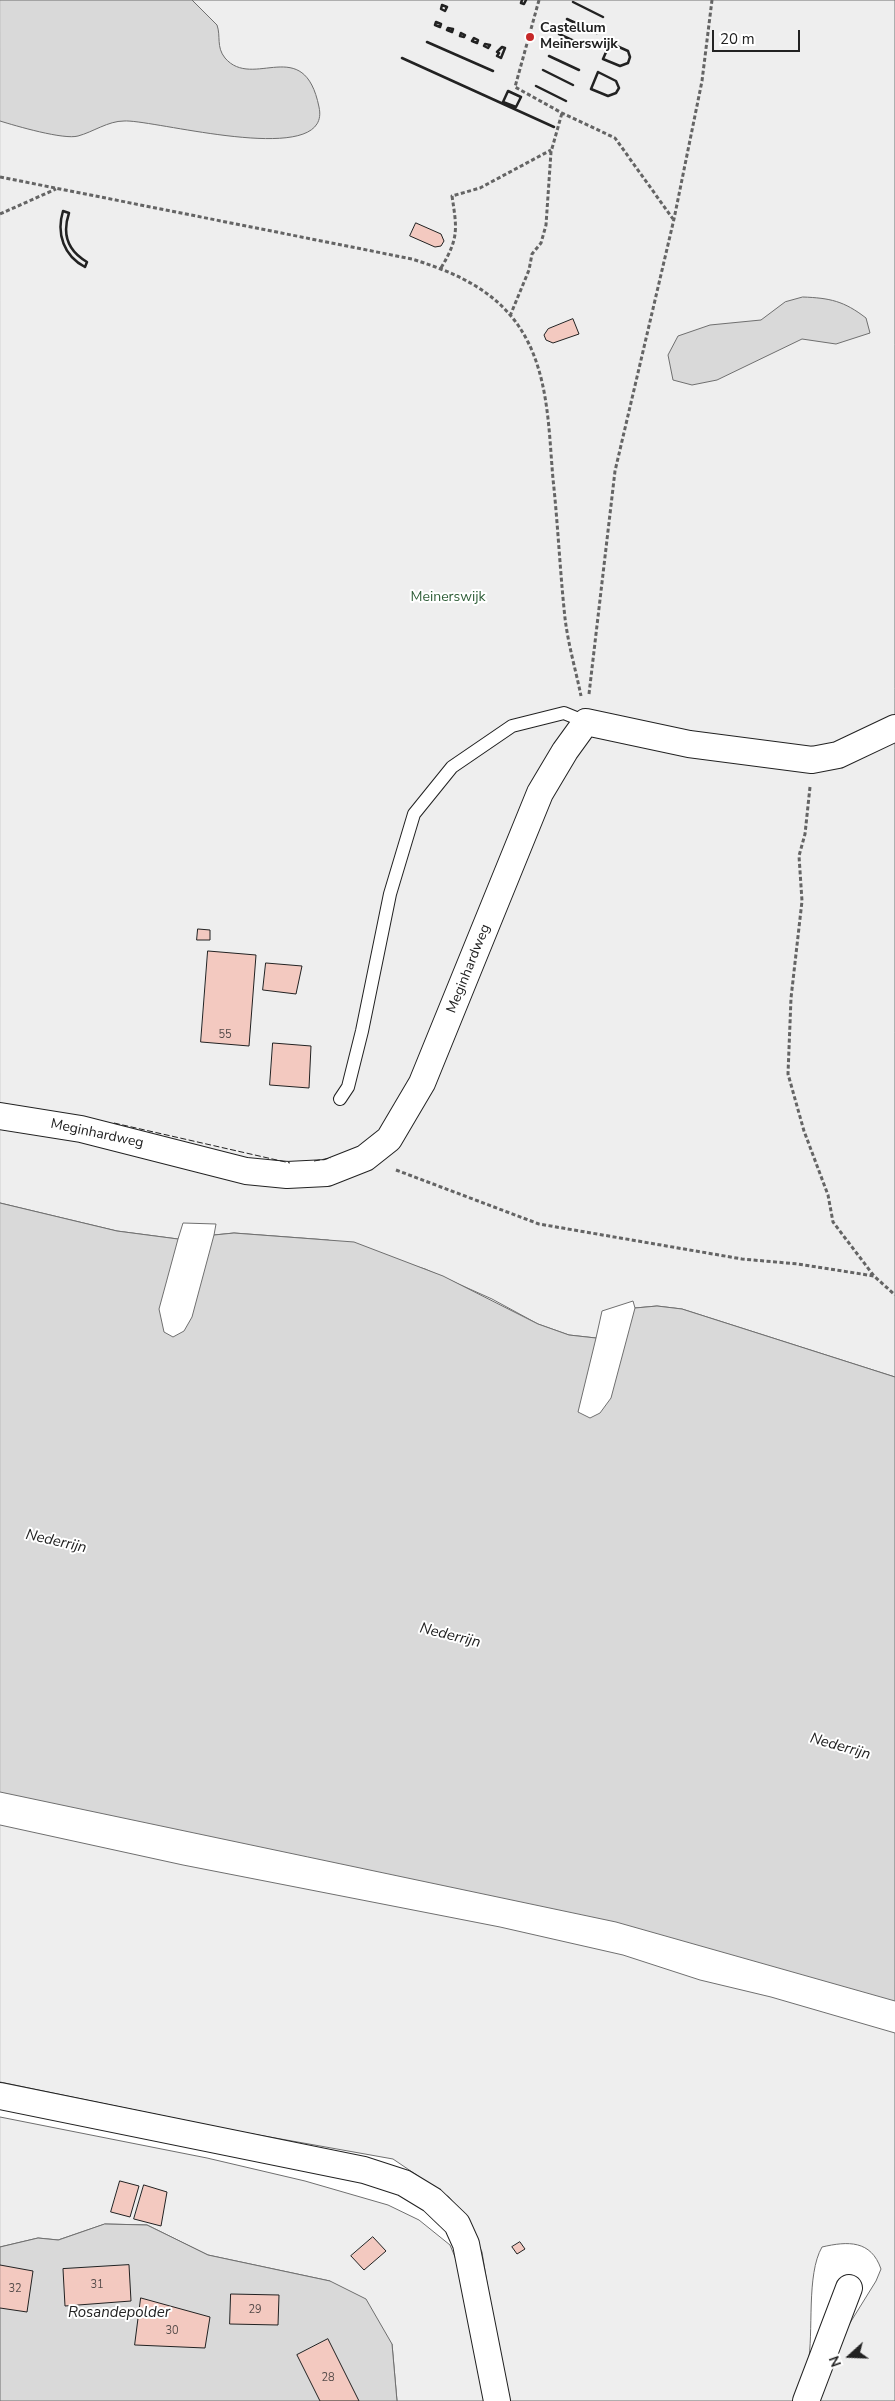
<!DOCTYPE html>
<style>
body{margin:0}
#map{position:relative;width:895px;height:2401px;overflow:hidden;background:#fff;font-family:"Nunito Sans",sans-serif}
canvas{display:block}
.north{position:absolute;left:825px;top:2331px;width:50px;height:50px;-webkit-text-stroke:4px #fff;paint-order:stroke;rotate:250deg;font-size:14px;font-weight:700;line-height:20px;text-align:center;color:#222}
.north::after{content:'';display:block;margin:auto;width:18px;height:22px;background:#222;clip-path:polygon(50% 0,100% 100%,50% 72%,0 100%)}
.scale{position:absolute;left:712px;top:30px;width:88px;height:22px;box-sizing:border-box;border:2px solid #222;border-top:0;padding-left:6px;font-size:15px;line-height:18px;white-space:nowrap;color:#222;-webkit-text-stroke:4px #fff;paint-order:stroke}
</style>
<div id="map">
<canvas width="895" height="2401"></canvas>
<div class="north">N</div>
<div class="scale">20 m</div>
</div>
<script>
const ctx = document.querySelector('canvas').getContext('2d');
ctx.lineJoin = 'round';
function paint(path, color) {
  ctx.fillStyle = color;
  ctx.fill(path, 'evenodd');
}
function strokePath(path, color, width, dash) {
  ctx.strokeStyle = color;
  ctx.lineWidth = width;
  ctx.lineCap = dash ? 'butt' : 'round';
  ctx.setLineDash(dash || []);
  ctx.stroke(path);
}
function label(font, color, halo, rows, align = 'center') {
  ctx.font = font + ' "Nunito Sans",sans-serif';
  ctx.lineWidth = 4;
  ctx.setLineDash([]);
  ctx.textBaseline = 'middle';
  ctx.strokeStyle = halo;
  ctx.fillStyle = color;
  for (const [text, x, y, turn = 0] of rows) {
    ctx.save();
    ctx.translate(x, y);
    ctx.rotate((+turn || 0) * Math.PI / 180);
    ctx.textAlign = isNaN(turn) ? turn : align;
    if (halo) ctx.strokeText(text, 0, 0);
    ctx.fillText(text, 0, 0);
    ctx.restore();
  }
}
const green = new Path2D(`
 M0,0H895V1377L682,1309L657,1306L635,1308L633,1301L602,1311L596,1338L569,1335L538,1324L492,1299L425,1269L328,1240L234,1233L214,1235L216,1224L183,1223L178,1239L117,1231L0,1203Z
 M0,1825L183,1865L500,1927L623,1955L700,1980L771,1997L895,2033V2401H811L845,2331L876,2281L881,2269C871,2240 848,2241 822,2247C806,2275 814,2332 808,2364C806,2376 801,2389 797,2401H506L482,2252L469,2224L449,2197L393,2159L236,2131L0,2082Z
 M0,2117L207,2158L305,2181L388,2205L419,2220L450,2245L460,2269L490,2401H397L392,2344L330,2281L208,2255L147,2225L105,2224L58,2240L38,2238L0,2247Z`);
paint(green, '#eee');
strokePath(green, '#6f6f6f', 1);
const water = new Path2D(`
 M0,0H192L217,25C221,36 216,47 225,58C253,91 304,33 319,107C333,170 153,119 124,121C108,121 93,132 78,136C64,140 16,126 0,121Z
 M803,297C830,298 844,301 866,318L870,333L836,344L802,339L717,380L692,385L673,380L668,355L678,336L710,325L761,320L785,302Z
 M0,1203L117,1231L178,1239L159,1309L164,1332L173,1337L184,1331L192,1317L214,1235L234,1233L354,1242L443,1276L538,1324L569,1335L596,1338L578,1412L590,1418L600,1413L611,1398L635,1308L657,1306L682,1309L895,1377V2001L616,1922L0,1792Z
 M105,2224L147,2225L208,2255L330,2281L366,2299L392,2344L397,2401H0V2247L38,2238L58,2240Z`);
paint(water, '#d9d9d9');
strokePath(water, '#6f6f6f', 1);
const building = new Path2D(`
 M416,223L441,234L444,241L441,246L435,247L410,236Z
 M573,319L579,334L553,343L546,340L544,335L548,329Z
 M198,929L210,930V940H197Z
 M208,951L256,955L249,1046L201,1042Z
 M266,963L302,966L296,994L263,990Z
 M273,1043L311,1046L309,1088L270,1085Z
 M120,2181L139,2186L130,2217L111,2212Z
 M144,2185L167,2192L161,2226L134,2219Z
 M373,2237L386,2251L364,2270L351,2256Z
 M520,2242L525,2249L517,2254L512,2247Z
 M0,2265L33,2271L27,2312L0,2308Z
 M129,2265L131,2301L65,2306L63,2269Z
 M231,2294L279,2295L278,2325L230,2324Z
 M141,2298L210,2317L205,2348L135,2345Z
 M328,2339L359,2401H320L297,2355Z`);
paint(building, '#f3c9c0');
strokePath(building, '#222', 1);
const lane = new Path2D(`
 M340,1099L348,1087L362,1031L390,894L414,814L452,767L512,726L564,713L586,722`);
const street = new Path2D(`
 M0,1116L81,1129L246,1171L287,1175L327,1173L365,1158L389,1139L422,1083L540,793L565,751L586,722L689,744L812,760L838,755L895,728
 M0,2096L364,2170L404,2183L432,2200L457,2224L466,2244L497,2401
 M806,2401L849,2288`);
strokePath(lane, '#222', 14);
strokePath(street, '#222', 28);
strokePath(new Path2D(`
 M539,0L515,87L562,113L615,138L673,219
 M0,177L412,259C460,274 504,294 528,342C549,384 549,434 553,479C558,525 560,572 565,618C568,644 576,671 581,696
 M0,214L56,189
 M441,268C459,238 457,229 452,196L480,188L551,150
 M510,316L529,270L532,254L541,243L546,225L551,152L562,113
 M589,694L615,471L674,219L702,81L712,0
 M810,787L805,834L799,856L802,901L791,998L788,1074L804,1131L828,1195L833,1222L874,1276
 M396,1170L539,1224L742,1259L798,1264L874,1276L895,1295`), '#646464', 3, [4, 2.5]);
strokePath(lane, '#fff', 12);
strokePath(street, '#fff', 26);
strokePath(new Path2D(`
 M114,1123L290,1163
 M314,1161L331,1158`), '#222', 1, [6, 2.5]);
strokePath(new Path2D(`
 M522,0L521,3L524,4L526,0
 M573,2L603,17
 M442,5L447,7L445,11L441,9Z
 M567,19L597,33
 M436,22L441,24L440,27L435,25Z
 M448,28L453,29L452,32L447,30Z
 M461,33L465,35L464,37L460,36Z
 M559,34L589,48
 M474,38L478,40L477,43L472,41Z
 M427,42L493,71
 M610,43L628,51L630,57L628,63L620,66L603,59Z
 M485,44L490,45L488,48L484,46Z
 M502,47L505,48L501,58L497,56L499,53L497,52Z
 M549,56L579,70
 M402,58L554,127
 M543,70L573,85
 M598,72L616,81L619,88L616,93L608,96L591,89Z
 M536,86L566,101
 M508,91L521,97L516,107L503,102Z
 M63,211L69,213C62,234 68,251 87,262L85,267C64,256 56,234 63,211Z`), '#222', 2.5);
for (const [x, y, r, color] of [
 [530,37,5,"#c62828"]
]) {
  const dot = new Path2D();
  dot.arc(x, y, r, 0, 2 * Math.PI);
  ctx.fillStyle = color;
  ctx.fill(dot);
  strokePath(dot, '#fff', 2);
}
label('11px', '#564c4a', null, [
 ["55",225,1035],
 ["31",97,2285],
 ["32",15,2289],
 ["29",255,2310],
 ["30",172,2331],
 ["28",328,2378]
]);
label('bold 14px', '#222', '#fff', [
 ["Castellum",540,29],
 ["Meinerswijk",540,45]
], 'left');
label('14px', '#2f5e38', '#fff', [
 ["Meinerswijk",448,598]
]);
label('14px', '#222', '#fff', [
 ["Meginhardweg",469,969,-68],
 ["Meginhardweg",97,1134,12]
]);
label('italic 15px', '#222', '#fff', [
 ["Nederrijn",56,1542,13],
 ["Nederrijn",450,1636,14],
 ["Nederrijn",840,1747,16],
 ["Rosandepolder",119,2313]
]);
</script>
